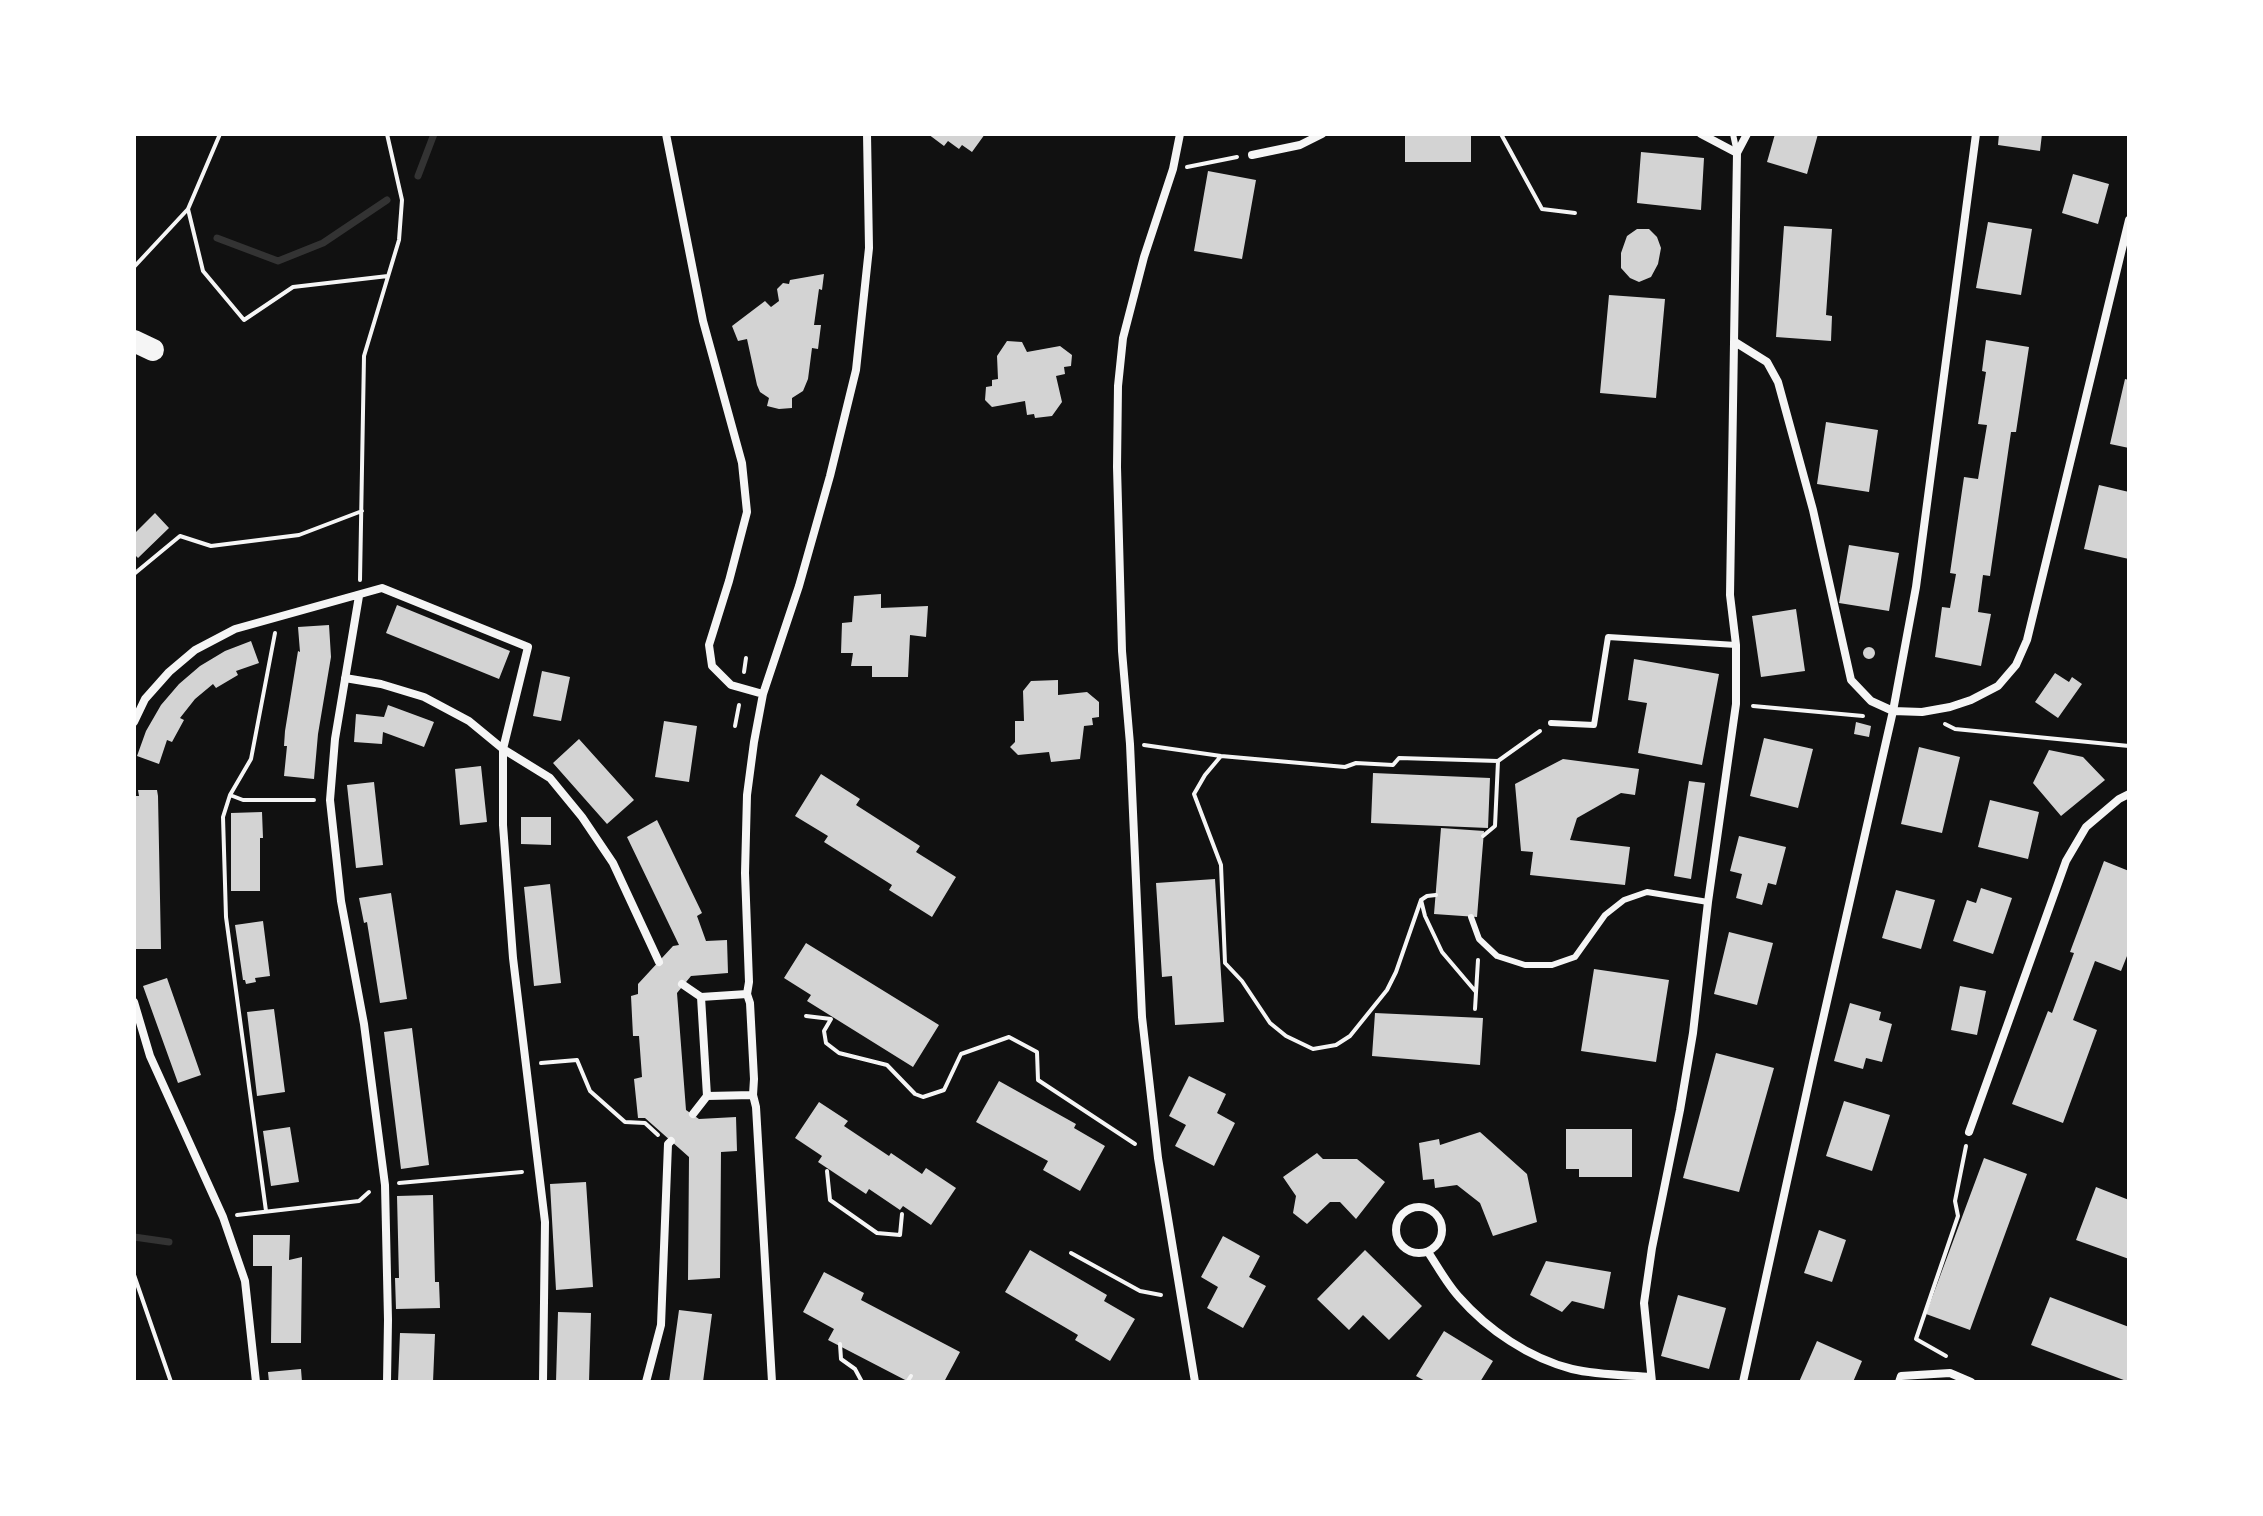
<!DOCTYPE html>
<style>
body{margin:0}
#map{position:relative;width:2263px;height:1516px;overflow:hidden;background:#111;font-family:Montserrat,sans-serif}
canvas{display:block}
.frame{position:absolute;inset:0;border:136px solid #fff;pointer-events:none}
</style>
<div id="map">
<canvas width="2263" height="1516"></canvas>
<div class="frame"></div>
</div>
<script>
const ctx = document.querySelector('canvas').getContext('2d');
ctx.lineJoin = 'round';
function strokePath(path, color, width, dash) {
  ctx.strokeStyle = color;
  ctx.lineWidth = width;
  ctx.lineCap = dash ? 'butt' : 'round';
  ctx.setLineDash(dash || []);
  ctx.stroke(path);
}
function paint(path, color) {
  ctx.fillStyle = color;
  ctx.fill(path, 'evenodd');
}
strokePath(new Path2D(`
 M418,176L434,134
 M217,238L278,261L323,243L387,200
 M134,1237L169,1242`), '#333', 7);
paint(new Path2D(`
 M928,134H985L972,152L962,145L959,149L948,141L944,146Z
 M1405,134H1471V162H1405Z
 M1775,134H1818L1807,174L1767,162Z
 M1999,134H2042L2040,151L1998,145Z
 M1641,152L1704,158L1701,210L1637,203Z
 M1208,171L1256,180L1242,259L1194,251Z
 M2073,174L2109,184L2098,224L2062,213Z
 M1988,222L2032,229L2021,295L1976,288Z
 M1784,226L1832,229L1826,315L1832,316L1831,341L1776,337Z
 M1637,229H1649L1657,237L1661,248L1658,264L1651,277L1639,282L1630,278L1621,268V253L1627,236Z
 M824,274L822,290L819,289L814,325H821L818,349L812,348L808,379L803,391L792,398V408L779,409L767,406L769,398L760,392L757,385L747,339L738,341L732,326L765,301L771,307L779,301L777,289L783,283L789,284L790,280Z
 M1609,295L1665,299L1656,398L1600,393Z
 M1986,340L2029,347L2016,432H2011L1990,576L1983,575L1978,612L1991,614L1981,666L1935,657L1942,607L1950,608L1956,574L1950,573L1964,477L1978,479L1987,425L1978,424L1986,372L1982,371Z
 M1007,341L1022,342L1027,352L1060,346L1072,355L1071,366L1064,367L1065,374L1056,376L1062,402L1052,416L1035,418L1034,414L1027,415L1025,401L992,407L985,400L986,387L992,386V380L998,379L997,356Z
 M2125,379L2129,380V448L2110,444Z
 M1826,422L1878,430L1869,492L1817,484Z
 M2099,485L2129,492V559L2084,549Z
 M155,513L169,528L138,558L134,554V534Z
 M1849,545L1899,553L1889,611L1839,603Z
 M881,594V608L928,606L926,637L910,635L908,677H872V666H851L853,653H841L842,623L852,622L854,596Z
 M397,605L510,651L499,679L386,633Z
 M1796,609L1805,671L1761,677L1752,616Z
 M329,625L331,657L318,734L314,779L284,776L287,746H284L285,731L298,651L300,652L298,627Z
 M251,641L259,663L236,671L238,675L216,688L213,684L195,699L180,718L184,720L172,742L167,740L159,764L137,756L146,731L161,705L179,684L200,666L225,651Z
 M1863 653a6 6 0 1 1 12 0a6 6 0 1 1-12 0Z
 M1634,659L1719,674L1702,765L1638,753L1647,703L1628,700Z
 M542,671L570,677L561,721L533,716Z
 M2055,673L2069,682L2072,677L2082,684L2058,718L2035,702Z
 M1058,680V695L1087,692L1099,702V717L1092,718L1093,725L1084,726L1080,759L1051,762L1049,752L1018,755L1010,747L1015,742V721H1024L1023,691L1031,681Z
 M388,705L434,722L424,747L383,732L382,744L354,742L356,714L384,717Z
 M664,721L697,726L689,782L655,777Z
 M1856,722L1871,726L1869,737L1854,734Z
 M1764,738L1813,749L1798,808L1750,796Z
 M579,739L634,800L607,824L553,763Z
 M1919,747L1960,757L1942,833L1901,824Z
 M2049,750L2083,757L2105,780L2061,816L2033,783Z
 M1563,759L1639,769L1635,795L1621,793L1577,818L1570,840L1630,847L1625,885L1530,875L1533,852L1521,851L1515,784Z
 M481,766L487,822L460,825L455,769Z
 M1373,773L1490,778L1488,828L1371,823Z
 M821,774L860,799L856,805L920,846L916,852L956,877L932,917L889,890L892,885L824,842L828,836L795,816Z
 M1689,781L1705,783L1691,879L1674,876Z
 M374,782L383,865L356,868L347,785Z
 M138,790H157L158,796L161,949H135L134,796H139Z
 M1990,800L2039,812L2028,859L1978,847Z
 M262,812L263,838H260V891H231V813Z
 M521,817H551V845L521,844Z
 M657,820L702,913L697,916L706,941L727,940L728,973L691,976L677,993L686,1110L699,1119L736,1117L737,1151L721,1152L720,1278L688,1280L689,1157L645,1118H638L634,1079L642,1077L639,1036H633L631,996L638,994V984L673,946L679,945L627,837Z
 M1441,828L1484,831L1477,917L1434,914Z
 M1739,836L1786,847L1776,885L1768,883L1762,905L1736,898L1742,874L1730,871Z
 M2104,861L2129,871V951L2121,971L2095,961L2073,1020L2097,1030L2063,1123L2012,1104L2048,1011L2052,1013L2074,953L2070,952Z
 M1215,879L1224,1022L1175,1025L1172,976L1162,977L1156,883Z
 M550,884L561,983L534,986L524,887Z
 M1981,888L2012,898L1993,954L1953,941L1967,900L1976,903Z
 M1896,890L1935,900L1921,949L1882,938Z
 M391,893L407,999L380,1003L367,922L364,923L359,898Z
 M263,921L270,976L255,978L256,982L246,984L245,980H243L235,925Z
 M1729,932L1773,943L1757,1005L1714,994Z
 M806,943L939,1025L913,1067L807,1001L811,995L784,978Z
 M1594,969L1669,980L1656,1062L1581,1051Z
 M167,978L201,1075L178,1083L143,986Z
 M1960,986L1986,991L1977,1035L1951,1030Z
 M1850,1003L1881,1012L1879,1020L1892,1024L1882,1062L1866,1058L1863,1069L1834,1061Z
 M274,1009L285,1092L257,1096L247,1012Z
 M1375,1013L1483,1018L1480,1065L1372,1056Z
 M412,1028L429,1165L401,1169L384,1032Z
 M1716,1053L1774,1068L1739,1192L1683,1178Z
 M1189,1076L1226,1094L1217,1113L1235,1123L1214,1166L1175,1146L1186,1125L1169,1116Z
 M999,1081L1076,1124L1074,1128L1105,1146L1080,1191L1043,1170L1048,1161L976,1122Z
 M1844,1101L1890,1115L1872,1171L1826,1156Z
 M819,1102L848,1121L844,1126L889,1156L891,1153L922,1174L926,1168L956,1188L931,1225L903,1206L900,1210L869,1189L866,1194L818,1162L822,1156L795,1138Z
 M290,1127L299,1182L271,1186L263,1131Z
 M1566,1129H1632V1177H1579V1169H1566Z
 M1480,1132L1527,1174L1537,1222L1493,1236L1480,1203L1457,1185L1435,1188L1434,1179L1423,1180L1419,1143L1439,1139L1440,1145Z
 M1317,1153L1323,1159H1357L1385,1182L1356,1219L1340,1202H1330L1307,1224L1293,1213L1296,1196L1283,1177Z
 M1984,1158L2027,1174L1970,1330L1926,1314Z
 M586,1182L593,1287L556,1290L550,1184Z
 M2096,1187L2129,1200V1259L2076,1240Z
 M433,1195L435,1282H439L440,1308L396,1309L395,1278H399L397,1196Z
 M1819,1230L1846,1240L1832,1282L1804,1273Z
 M253,1235H290L289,1260L302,1257L301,1343H271L272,1266H253Z
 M1223,1236L1260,1256L1249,1277L1266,1286L1243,1328L1207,1308L1218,1287L1201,1277Z
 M1030,1250L1107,1295L1104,1301L1135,1319L1110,1361L1075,1340L1078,1335L1005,1292Z
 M1365,1250L1422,1306L1389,1340L1363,1315L1349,1330L1317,1299Z
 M1546,1261L1611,1272L1604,1309L1572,1301L1562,1312L1530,1295Z
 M824,1272L864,1293L861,1300L960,1352L944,1382H909L828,1340L834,1329L803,1312Z
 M1678,1295L1726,1308L1709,1369L1661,1356Z
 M2050,1297L2129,1327V1382L2031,1345Z
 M679,1310L712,1314L703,1382H669Z
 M558,1312L591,1313L589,1382H556Z
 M1444,1331L1493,1361L1480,1382H1427L1416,1376Z
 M400,1333L435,1334L433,1382H398Z
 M1817,1341L1862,1361L1853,1382H1799Z
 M301,1369L302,1382H269L268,1372Z`), '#d3d3d3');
strokePath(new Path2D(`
 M1501,134L1542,209L1575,213
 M1187,167L1237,157
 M188,209L203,271L244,320L293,287L388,276
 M134,267L188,209L220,134
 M134,574L180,536L211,546L299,535L362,511
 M360,580L364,356L399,240L402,200L387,134
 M744,672L746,658
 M1753,706L1863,716
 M1945,724L1955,729L2129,746
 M735,726L739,705
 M1144,745L1221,756L1345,767L1356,763L1393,765L1399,758L1498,761L1540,731
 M1221,756L1205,775L1194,794L1221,865L1225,963L1242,981L1270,1023L1286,1036L1313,1049L1336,1045L1350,1036L1387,990L1396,972L1421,900L1427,896L1436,895
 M230,795L243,800H314
 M1483,836L1495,826L1498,761
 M1421,900L1425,916L1442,952L1476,992
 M1475,1009L1478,960
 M806,1016L831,1019L824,1031L826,1043L839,1053L887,1065L915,1094L923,1097L944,1090L961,1054L1009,1037L1037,1052L1038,1080L1135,1144
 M541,1063L577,1060L590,1091L625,1122L645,1123L658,1135
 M827,1171L830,1200L877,1233L900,1235L902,1214
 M399,1183L522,1172
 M266,1211L226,917L223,817L230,795L251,759L275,633
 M237,1215L359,1201L369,1192
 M1071,1253L1140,1291L1161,1295
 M134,1275L171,1382
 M840,1344L841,1359L855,1369L862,1382
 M1946,1356L1916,1339L1958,1216L1955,1201L1966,1146
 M907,1382L911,1376`), '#f5f5f5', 4);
strokePath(new Path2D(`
 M1733,134L1737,153
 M1551,723L1594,725L1608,637L1736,645
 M1471,917L1479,939L1497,956L1525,965H1552L1575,957L1605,915L1624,900L1647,892L1708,902`), '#f5f5f5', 6);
strokePath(new Path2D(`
 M666,134L703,321L742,463L747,512L729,581L709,645L712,666L731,685L763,694
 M1180,134L1173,169L1144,257L1123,338L1118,386L1117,467L1122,651L1130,744L1142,1017L1158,1158L1195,1382
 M1701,134L1737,153
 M1252,155L1300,145L1322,134
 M1735,342L1767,362L1778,382L1813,510L1851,680L1871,701L1893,711L1922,712L1950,707L1971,700L1998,686L2016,665L2027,640L2129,220
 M359,596L335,739L330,800L341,901L364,1024L385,1185L388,1320L387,1382
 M345,678L381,684L424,697L469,721L503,749L550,778L582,817L613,863L659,962
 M134,722L145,699L169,672L195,650L235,629L382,588L528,647L503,749V825L513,958L545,1222L543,1382
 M682,984L701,997
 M747,994L701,997L707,1096L753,1095
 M134,1002L150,1056L223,1217L245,1281L256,1382
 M693,1114L707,1096
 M1969,1132L2066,861L2086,827L2119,799L2129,794
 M1396 1230a23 23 0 1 1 46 0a23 23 0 1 1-46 0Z
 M1428,1252C1438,1267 1447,1284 1459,1297C1488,1330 1529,1358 1572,1369C1597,1375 1625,1375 1651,1377
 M646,1382L661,1325L668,1144L671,1141
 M772,1382L756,1107L753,1095L754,1079L750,1003L747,994L749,982L745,873L747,795L754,742L763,694L799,586L830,476L856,370L869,248L867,134
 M1652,1382L1644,1303L1652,1248L1680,1110L1693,1033L1708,902L1736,704V645L1730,595L1737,153L1747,134
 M1743,1382L1813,1063L1893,711L1916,587L1976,134
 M1899,1382L1901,1376L1950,1373L1971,1382`), '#f5f5f5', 8);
strokePath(new Path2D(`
 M134,341L153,350`), '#f5f5f5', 22);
</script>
